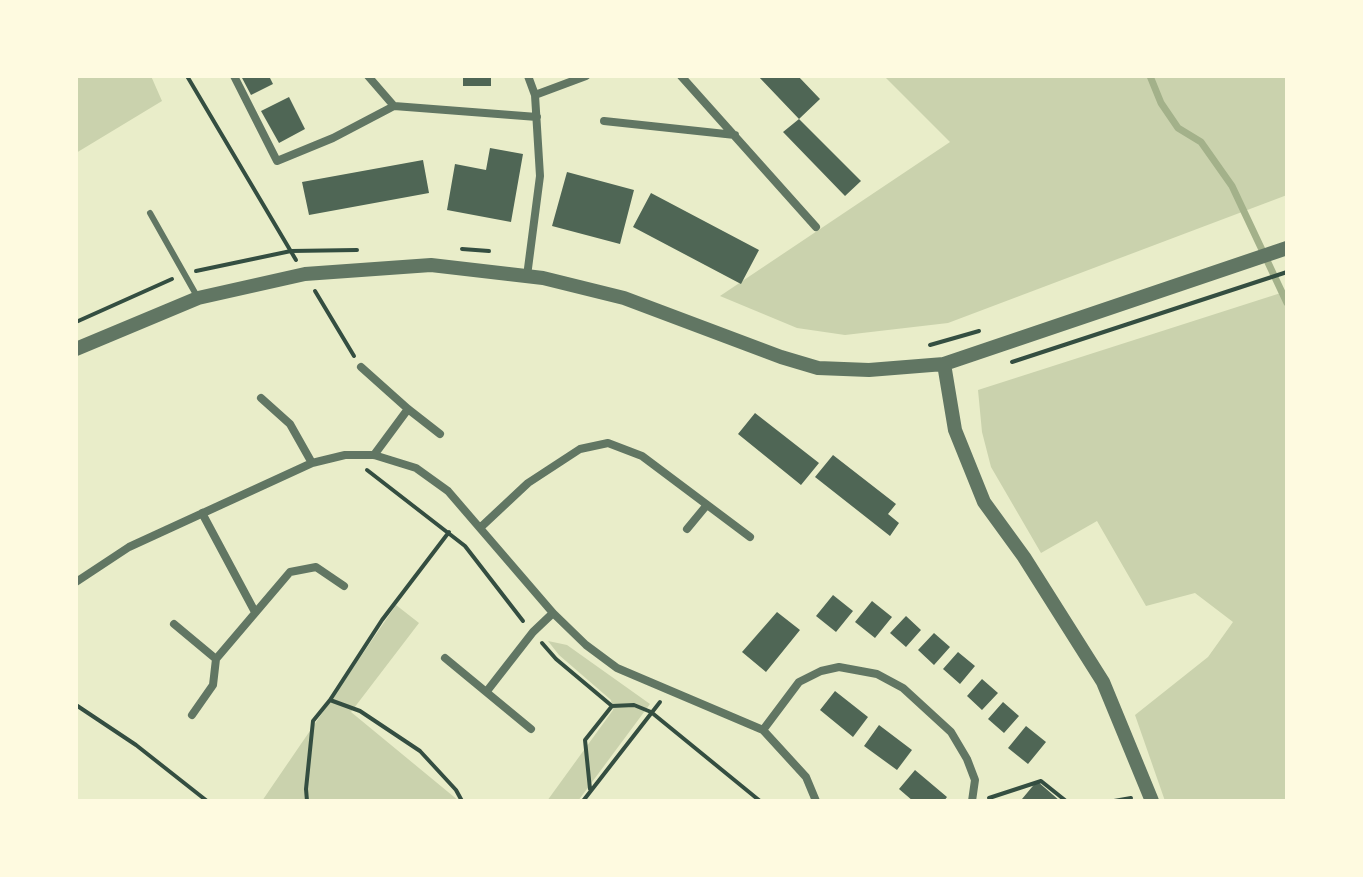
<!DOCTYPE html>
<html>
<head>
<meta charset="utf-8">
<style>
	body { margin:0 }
	#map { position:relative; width:1363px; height:877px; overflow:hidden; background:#e9edc9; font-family:"Archivo Narrow",sans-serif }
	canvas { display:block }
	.frame { position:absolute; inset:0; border:78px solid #fefae0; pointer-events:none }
</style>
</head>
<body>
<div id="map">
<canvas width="1363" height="877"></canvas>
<div class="frame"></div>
</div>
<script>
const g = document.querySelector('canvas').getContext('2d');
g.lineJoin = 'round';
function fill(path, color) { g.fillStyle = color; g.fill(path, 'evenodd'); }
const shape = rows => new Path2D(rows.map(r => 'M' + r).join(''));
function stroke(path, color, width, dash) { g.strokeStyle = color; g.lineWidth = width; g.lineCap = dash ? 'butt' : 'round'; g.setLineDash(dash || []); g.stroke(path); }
const green = shape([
	[76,76,151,76,162,101,76,153],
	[884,76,1287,76,1287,195,948,323,845,335,797,328,720,296,950,142],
	[1287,291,1287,801,1165,801,1135,715,1208,657,1233,622,1195,593,1146,606,1097,521,1041,553,991,467,982,432,978,390],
	[396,605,419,623,351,712,459,801,262,801],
	[548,641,567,645,650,704,578,801,547,801,613,710,611,700,559,655]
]);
const stream = shape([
	[1150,76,1161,103,1178,128,1201,142,1232,186,1287,303]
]);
const building = shape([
	[241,76,269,76,273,84,251,95],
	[463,76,491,76,491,86,463,86],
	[758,76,798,76,820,99,799,119,861,181,845,196,783,132,799,119],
	[289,97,305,129,279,143,261,111],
	[490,148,523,154,511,222,447,210,455,164,486,170],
	[423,160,429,193,309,215,302,182],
	[567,172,634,190,620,244,552,226],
	[651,193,759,250,741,284,633,227],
	[755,413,819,463,801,485,738,434],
	[833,455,896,504,888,514,899,523,890,536,815,477],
	[833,595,853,611,836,632,816,616],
	[872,601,892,617,875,638,855,622],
	[777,612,800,630,766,672,742,652],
	[906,616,921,630,906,647,890,633],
	[934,633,950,647,934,665,918,650],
	[958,652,975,666,960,684,943,669],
	[982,679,998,693,982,710,967,696],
	[835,691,868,717,853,737,820,710],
	[1003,702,1019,716,1004,733,988,719],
	[879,725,912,750,897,770,864,746],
	[1026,726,1046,742,1028,764,1008,748],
	[915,770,947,797,944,801,913,801,899,789],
	[1037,781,1060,801,1022,799]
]);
const path = shape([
	[187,76,296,260],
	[462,249,489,251],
	[196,271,291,251,357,250],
	[315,291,354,356],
	[76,322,172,279],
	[930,345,979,331],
	[1012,362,1287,272],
	[367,470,465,546,523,621],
	[542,643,556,659,612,706,634,705,651,712,760,801],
	[330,700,382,620,449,532],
	[76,705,136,745,207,801],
	[590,789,585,740,612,706],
	[989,798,1041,781,1066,801],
	[307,801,306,789,313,721,330,700,360,711,420,751,456,790,462,801],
	[583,801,660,702],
	[1114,801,1131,798]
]);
const service = shape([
	[150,213,198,298]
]);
const minor = shape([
	[234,76,277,161,333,138,394,106,537,117],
	[368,76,394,106],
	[681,76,816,227],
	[535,95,586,76],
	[604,121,735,135],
	[527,276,540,176,535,95,528,76],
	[361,367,408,409,440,434],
	[261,398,290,424,312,463],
	[374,455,408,409],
	[202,513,255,612],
	[481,527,528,483,580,449,608,443,642,456,750,537],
	[687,529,706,506],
	[76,582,129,547,312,463,345,455,374,455,416,468,448,491,553,613,586,645,617,668,763,730,806,777,816,801],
	[174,624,216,659],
	[445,658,531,729],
	[487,691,533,632,553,613],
	[192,715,213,685,216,659,290,572,316,567,344,586],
	[763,730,799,682,821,671,839,667,877,674,903,688,951,732,967,759,975,780,972,801]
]);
const tertiary = shape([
	[76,349,198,298,305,274,431,265,543,278,624,298,781,357,818,368,869,370,944,364,1287,248],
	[944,364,955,430,984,502,1024,557,1103,682,1152,801]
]);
fill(green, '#cad2ad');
stroke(stream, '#a3b18a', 7);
fill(building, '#4f6655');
stroke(path, '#344e41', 4);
stroke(service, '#617663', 6);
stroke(minor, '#617663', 8);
stroke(tertiary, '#617663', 14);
</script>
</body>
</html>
